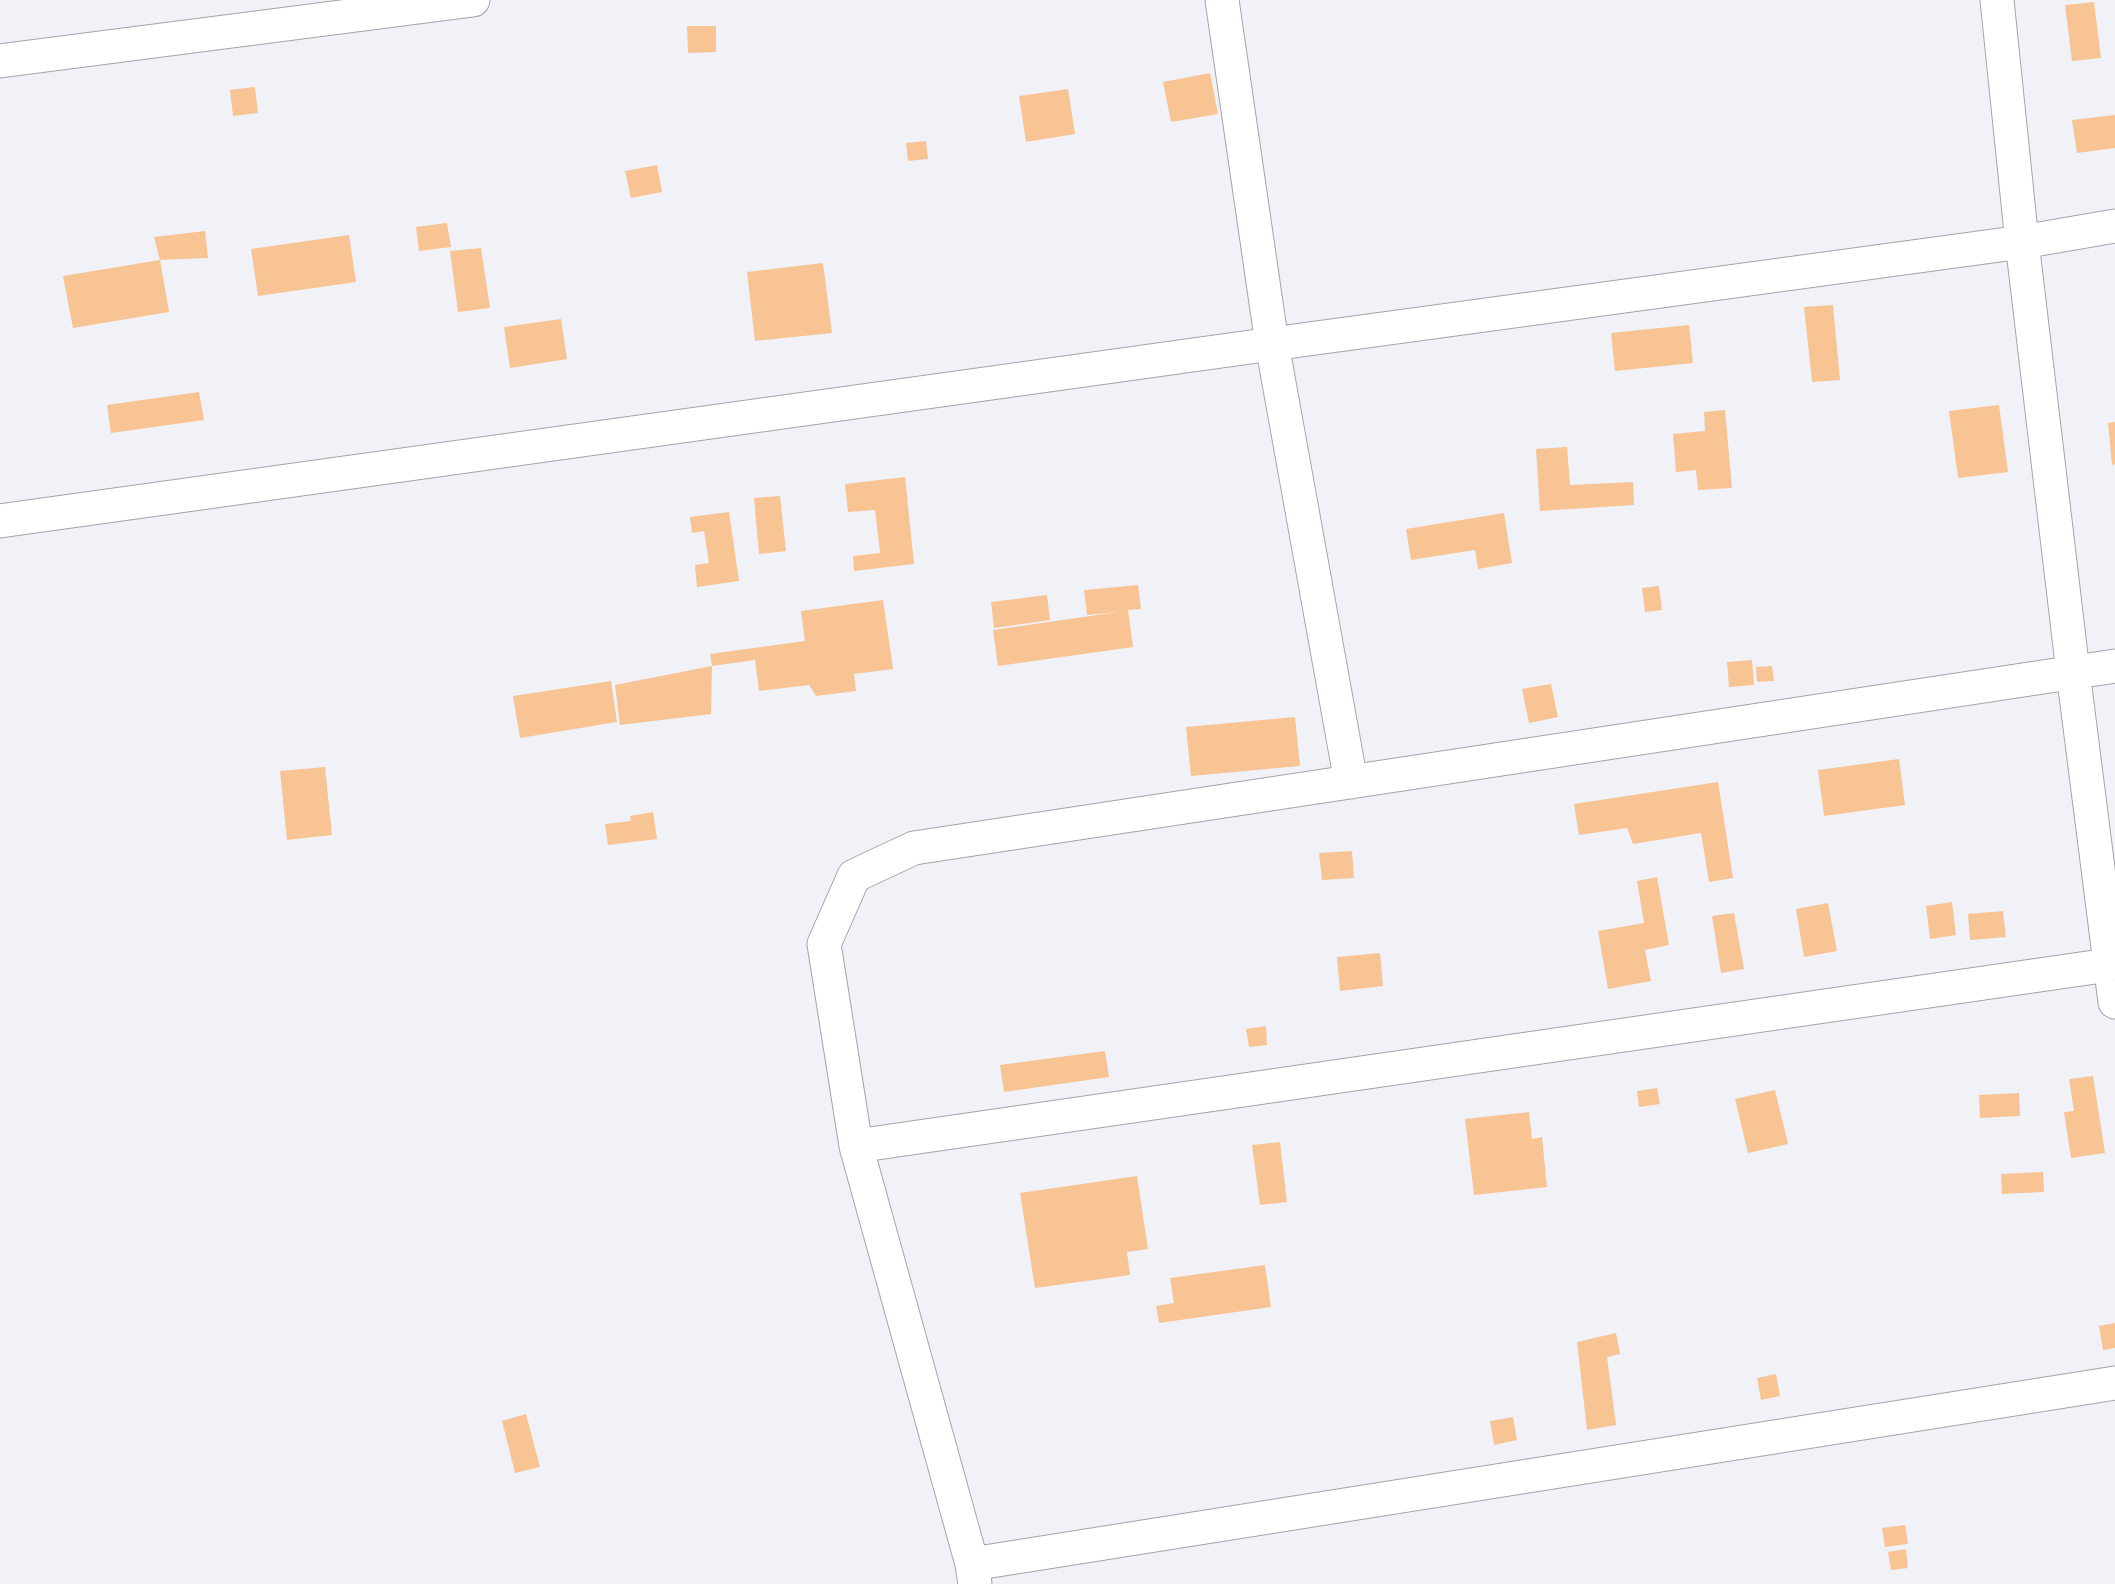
<!DOCTYPE html>
<html>
<head>
<meta charset="utf-8">
<style>
	body { margin:0 }
	canvas { display:block; background:#f1f1f8 }
</style>
</head>
<body>
<canvas width="2115" height="1584"></canvas>
<script>
const g = document.querySelector('canvas').getContext('2d');
g.lineJoin = 'round';
function fill(path, color) { g.fillStyle = color; g.fill(path, 'evenodd'); }
const shape = rows => new Path2D(rows.map(r => 'M' + r).join(''));
function stroke(path, color, width, dash) { g.strokeStyle = color; g.lineWidth = width; g.lineCap = dash ? 'butt' : 'round'; g.setLineDash(dash || []); g.stroke(path); }
const building = shape([
	[2094,2,2101,58,2072,61,2065,5],
	[687,26,716,26,716,52,688,53],
	[1210,73,1218,114,1171,122,1163,82],
	[255,87,258,113,233,116,230,90],
	[1068,89,1075,134,1026,142,1019,96],
	[2115,115,2115,148,2077,153,2072,120],
	[926,141,928,159,908,161,906,143],
	[657,165,662,192,631,198,625,171],
	[447,223,451,247,419,251,416,227],
	[205,231,208,258,160,260,154,237],
	[349,235,356,282,258,296,251,249],
	[481,248,490,308,458,312,450,251],
	[160,260,169,312,73,328,63,276],
	[823,263,832,333,755,341,747,272],
	[1833,305,1840,380,1812,382,1804,307],
	[561,319,567,359,510,368,504,327],
	[1689,325,1693,363,1615,371,1611,333],
	[199,392,204,420,111,433,107,405],
	[1999,405,2008,472,1958,478,1949,411],
	[1725,410,1732,488,1698,490,1696,470,1676,472,1673,434,1705,431,1704,412],
	[2115,422,2115,464,2112,465,2108,423],
	[1567,447,1570,485,1633,482,1634,505,1540,511,1536,449],
	[905,477,914,564,854,571,853,556,880,553,875,510,848,512,845,484],
	[780,496,786,551,759,554,754,498],
	[729,512,739,581,697,587,695,565,709,563,704,531,692,533,690,517],
	[1504,513,1512,563,1478,569,1475,550,1411,560,1406,529],
	[1138,585,1141,609,1128,610,1133,647,998,666,993,630,1118,612,1087,615,1084,590],
	[1659,586,1662,610,1645,612,1642,588],
	[1047,595,1050,620,994,628,991,602],
	[883,600,893,669,854,674,856,691,816,696,809,685,759,691,755,660,712,666,710,654,805,641,801,611],
	[1752,660,1754,685,1729,687,1727,662],
	[712,666,711,714,620,725,615,685],
	[1772,666,1774,681,1757,682,1756,667],
	[611,681,617,722,520,738,513,696],
	[1551,684,1558,717,1529,723,1522,689],
	[1295,717,1300,766,1191,776,1186,727],
	[1899,759,1905,805,1824,816,1818,770],
	[325,767,332,835,287,840,280,771],
	[1718,782,1733,878,1709,882,1701,833,1633,844,1627,828,1579,835,1574,804],
	[653,812,657,839,608,845,605,824,631,821,630,816],
	[1352,851,1354,878,1322,880,1319,853],
	[1657,877,1669,945,1645,950,1651,981,1608,989,1598,931,1644,923,1637,881],
	[1952,902,1956,935,1930,939,1926,906],
	[1828,903,1837,951,1804,957,1796,909],
	[2003,911,2006,937,1970,940,1968,914],
	[1734,913,1744,969,1721,973,1712,916],
	[1380,953,1383,986,1340,991,1337,957],
	[1266,1026,1267,1045,1249,1047,1246,1029],
	[1105,1051,1109,1077,1004,1092,1000,1065],
	[2093,1076,2105,1153,2071,1158,2064,1112,2074,1111,2069,1079],
	[1657,1088,1660,1104,1639,1107,1637,1091],
	[1775,1090,1788,1144,1748,1153,1735,1099],
	[2019,1093,2020,1116,1980,1118,1979,1095],
	[1529,1112,1532,1139,1542,1137,1547,1187,1474,1195,1465,1119],
	[1280,1142,1287,1202,1260,1205,1252,1145],
	[2043,1172,2044,1192,2002,1194,2001,1174],
	[1137,1176,1148,1249,1127,1252,1130,1275,1035,1288,1020,1193],
	[1265,1265,1271,1307,1159,1323,1156,1306,1174,1303,1170,1278],
	[2115,1323,2115,1348,2103,1350,2099,1326],
	[1616,1333,1620,1354,1607,1357,1616,1425,1587,1430,1577,1342],
	[1776,1374,1780,1396,1761,1400,1757,1378],
	[526,1414,540,1467,515,1473,502,1421],
	[1513,1417,1517,1440,1494,1445,1490,1421],
	[1905,1525,1908,1544,1885,1547,1882,1528],
	[1906,1549,1908,1568,1891,1570,1888,1552]
]);
const minor = shape([
	[1222,0,1272,344,1351,782],
	[1997,0,2022,242,2073,672,2115,1002],
	[0,61,473,0],
	[0,521,1272,344,2022,242,2115,226],
	[856,1146,2115,964],
	[972,1564,2115,1383],
	[975,1584,972,1564,856,1146,824,944,854,876,914,848,2115,666]
]);
fill(building, '#f8c494');
stroke(minor, '#a4a4aa', 35);
stroke(minor, '#fff', 33);
</script>
</body>
</html>
